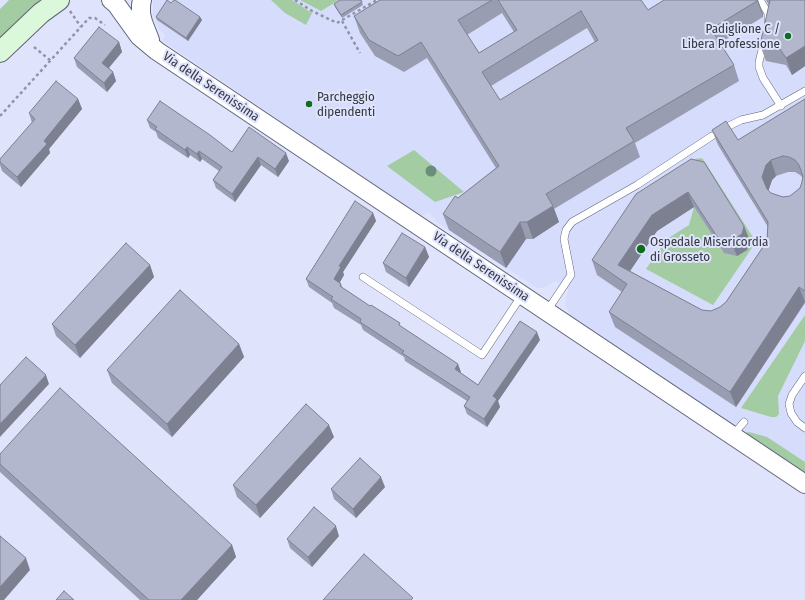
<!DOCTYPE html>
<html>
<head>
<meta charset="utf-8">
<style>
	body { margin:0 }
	canvas { display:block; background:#dfe4fc }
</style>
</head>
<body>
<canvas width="805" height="600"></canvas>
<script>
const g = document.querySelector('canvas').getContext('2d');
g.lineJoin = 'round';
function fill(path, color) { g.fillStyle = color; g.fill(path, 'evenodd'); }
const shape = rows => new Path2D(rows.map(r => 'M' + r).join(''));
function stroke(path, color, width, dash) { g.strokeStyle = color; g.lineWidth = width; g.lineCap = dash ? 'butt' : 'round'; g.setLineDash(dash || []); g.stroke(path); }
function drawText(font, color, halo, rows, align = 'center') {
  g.font = font + ' "Fira Sans Condensed",sans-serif'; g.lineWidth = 4; g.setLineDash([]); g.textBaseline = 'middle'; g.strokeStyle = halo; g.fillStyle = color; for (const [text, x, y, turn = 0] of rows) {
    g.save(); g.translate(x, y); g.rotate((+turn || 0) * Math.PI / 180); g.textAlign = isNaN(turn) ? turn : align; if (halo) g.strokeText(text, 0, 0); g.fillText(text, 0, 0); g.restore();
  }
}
const built = shape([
	[153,0,805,0,805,474,571,317,565,304,566,297,569,290,556,281,543,288,537,288,435,221,436,219,427,212,425,215,419,215,163,41,165,35,159,29,153,15]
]);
const green = shape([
	[9,0,46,0,0,44,0,9],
	[271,0,292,0,312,13,306,25,285,13],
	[300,0,339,0,321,11],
	[414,150,464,192,435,202,387,166],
	[701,158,703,159,756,242,713,305,646,269,667,239,689,225,694,207,724,253,703,170,695,159],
	[805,315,805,341,778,396,779,414,776,417,771,417,741,408],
	[749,432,767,437,805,462,805,474,745,433]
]);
const path = shape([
	[295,0,312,11,337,23,377,0],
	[70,11,81,27],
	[342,21,360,53],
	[34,47,51,61],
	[0,116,89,18,95,18,105,25]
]);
const service = shape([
	[760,0,768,13,768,20],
	[764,42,759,62,759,67,763,78,781,106],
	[721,130,741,120,763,115,805,91],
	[363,277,482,355,522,295],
	[547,311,571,275,564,239,566,230,572,222,637,185,712,136],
	[805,376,792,395,789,404,791,413,797,422,805,428],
	[733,435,744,422]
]);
const tertiary = shape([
	[111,0,116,4,139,36,157,51,805,484],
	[142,0,141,5,141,14,143,22,150,40]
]);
const secondary = shape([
	[0,52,41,13,59,0]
]);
const trees = [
	[431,171]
];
const wall = shape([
	[380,0,641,0,648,10,664,0,758,0,763,14,763,17,720,43,734,65,739,81,635,143,640,157,554,209,559,222,533,239,526,239,506,268,449,230,443,214,458,198,496,168,427,58,404,72,375,56,360,33,354,16],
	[502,13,514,32,479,53,467,35],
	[587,28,595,42,500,100,491,86],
	[766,0,805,0,805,66,792,75,786,65,766,61,760,45,769,5],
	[362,2,363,5,342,18,335,7,334,4],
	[171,3,200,17,202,20,188,41,157,20,156,17],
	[119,42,122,52,109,68,113,72,116,81,107,92,77,67,74,58],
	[78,99,82,109,49,149,50,153,21,187,2,171,0,165,0,159,32,123,29,113],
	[805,99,805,303,736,407,615,327,609,312,622,292,597,275,592,260,691,159,750,241,747,250,737,256,724,253,694,207,657,231,630,271,702,310,711,311,720,307,726,302,767,241,768,227,718,145,712,130,738,140],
	[788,172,795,172,800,175,803,178,802,182,800,188,790,196,783,197,771,193,768,191,772,180,776,176],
	[147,120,232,152,289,161,278,177,261,165,235,202,216,188,213,180,219,171,202,159,200,162,190,155,188,158,158,138,156,132,150,128],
	[373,213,376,221,343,272,344,275,340,282,341,284,343,289,401,327,461,372,461,373,478,385,540,340,498,401,500,407,487,427,467,414,464,406,467,401,405,361,404,357,363,330,361,325,334,308,332,303,309,287,306,279],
	[425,247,429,257,409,287,386,272,383,263],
	[150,265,154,277,80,358,56,336,52,324],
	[239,344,244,357,172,437,112,383,107,370],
	[334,437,260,518,237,497,233,485],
	[0,454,232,545,236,557,197,600,140,600,0,472],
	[385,487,356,518,334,499,331,489],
	[339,536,312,567,290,548,287,539]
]);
const shadedWall = shape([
	[757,0,758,0,763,14,763,17],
	[200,17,202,20,188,41,186,38],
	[119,42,122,52,105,72,102,63],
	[805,46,805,66,792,75,786,58],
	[113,72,116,81,107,92,104,83],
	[78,99,82,109,49,149,50,153,21,187,17,177,44,141],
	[187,147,190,155,188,158,185,150],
	[199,151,202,159,200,162,197,154],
	[286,153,289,161,278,177,275,169],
	[258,157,261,165,235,202,232,194],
	[771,160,776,176,772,180,768,192,762,177,766,165],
	[688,192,694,207,657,231,624,280,618,265,652,215],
	[553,206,559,222,533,239,527,222],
	[373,213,376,221,343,272,344,275,337,287,334,279,339,266],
	[520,222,526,239,506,268,500,252],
	[744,226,750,241,747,250,737,256,731,241],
	[425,247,429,257,409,287,406,278],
	[150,265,154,277,80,358,75,345],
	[799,287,805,302,736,407,730,392],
	[537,332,540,340,498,401,500,407,487,427,484,419,493,396],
	[239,344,244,357,172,437,167,424],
	[458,364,461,372,458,378,455,369],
	[46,375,49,384,0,437,0,424],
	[329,425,334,437,260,518,256,505],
	[381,477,385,487,356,518,353,509],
	[336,526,339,536,312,567,308,557],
	[232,545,236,557,197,600,181,600],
	[26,558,30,570,4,600,0,600,0,587]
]);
const building = shape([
	[167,0,171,3,174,0,175,0,200,17,186,38,156,17,167,0],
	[340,0,361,0,362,2,341,15,334,4,340,0],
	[380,0,492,0,458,20,479,53,517,30,498,0,641,0,648,10,664,0,757,0,757,1,711,29,734,65,626,128,634,141,546,194,553,206,527,222,520,222,500,252,443,214,455,196,458,198,499,166,421,42,398,56,369,40,354,16,380,0],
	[581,11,598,40,500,100,482,72,581,11],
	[770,0,805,0,805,46,786,58,780,49,760,45,770,0],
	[99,27,119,42,102,63,113,72,104,83,74,58,99,27],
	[56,81,78,99,44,141,47,144,17,177,0,162,0,159,35,119,29,113,56,81],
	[805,99,805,291,799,287,730,392,609,312,627,284,592,260,636,194,691,159,704,162,744,226,742,234,731,241,718,238,688,192,652,215,618,265,702,310,711,311,720,307,726,302,767,241,768,222,712,130,726,121,738,140,805,99],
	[783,156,789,157,795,160,799,165,803,176,802,182,800,188,790,196,783,197,771,193,767,189,762,177,766,165,771,160,783,156],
	[160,101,210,135,232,152,249,127,286,153,275,169,258,157,232,194,213,180,222,167,199,151,197,154,187,147,185,150,155,129,157,127,147,120,160,101],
	[355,201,373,213,339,266,341,267,334,279,341,284,340,286,370,306,371,305,400,323,399,325,458,364,455,369,478,385,520,321,537,332,493,396,497,399,484,419,464,406,470,397,402,353,404,351,360,322,361,319,331,299,333,297,306,279,355,201],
	[402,233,425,247,406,278,383,263,402,233],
	[126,243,150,265,75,345,52,324,126,243],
	[180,290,239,344,167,424,107,370,180,290],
	[26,357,46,375,0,424,0,385,26,357],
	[60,388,232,545,181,600,149,600,0,464,0,454,60,388],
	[306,404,329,425,256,505,233,485,306,404],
	[360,458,381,477,353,509,331,489,360,458],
	[314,507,336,526,308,557,287,539,314,507],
	[0,536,26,558,0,587,0,536],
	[364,554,413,598,411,600,323,600,364,554],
	[64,591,74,600,56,600,64,591]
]);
const markers = [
	[788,36,4,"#0f6e1b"],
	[309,104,4,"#0f6e1b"],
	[641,249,5,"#0f6e1b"]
];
const poiNames = [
	["Padiglione C /",780,29,"right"],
	["Libera Professione",780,44,"right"],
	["Parcheggio",317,97],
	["dipendenti",317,112],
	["Ospedale Misericordia",650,242],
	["di Grosseto",650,257]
];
const streetNames = [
	["Via della Serenissima",211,87,34],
	["Via della Serenissima",481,267,34]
];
fill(built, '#d6dcfc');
fill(green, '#a3cca2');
stroke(service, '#61657a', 8);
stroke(tertiary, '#61657a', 20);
stroke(secondary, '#61657a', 22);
stroke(path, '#9194a6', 2.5, [3, 3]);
stroke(service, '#fff', 7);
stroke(tertiary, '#fff', 18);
stroke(secondary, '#dbf8db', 20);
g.fillStyle = '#6a8e7b';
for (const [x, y] of trees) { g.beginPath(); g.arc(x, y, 5.5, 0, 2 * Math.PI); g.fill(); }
fill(wall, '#999db1');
fill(shadedWall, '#7d8090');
fill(building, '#b2b7ce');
stroke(building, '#7d8090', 1);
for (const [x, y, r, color] of markers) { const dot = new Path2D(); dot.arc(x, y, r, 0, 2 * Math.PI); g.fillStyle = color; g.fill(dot); stroke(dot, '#dfe4fc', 1.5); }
drawText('13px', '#353741', '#dfe4fc', poiNames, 'left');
drawText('13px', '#353741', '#dfe4fc', streetNames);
</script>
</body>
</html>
